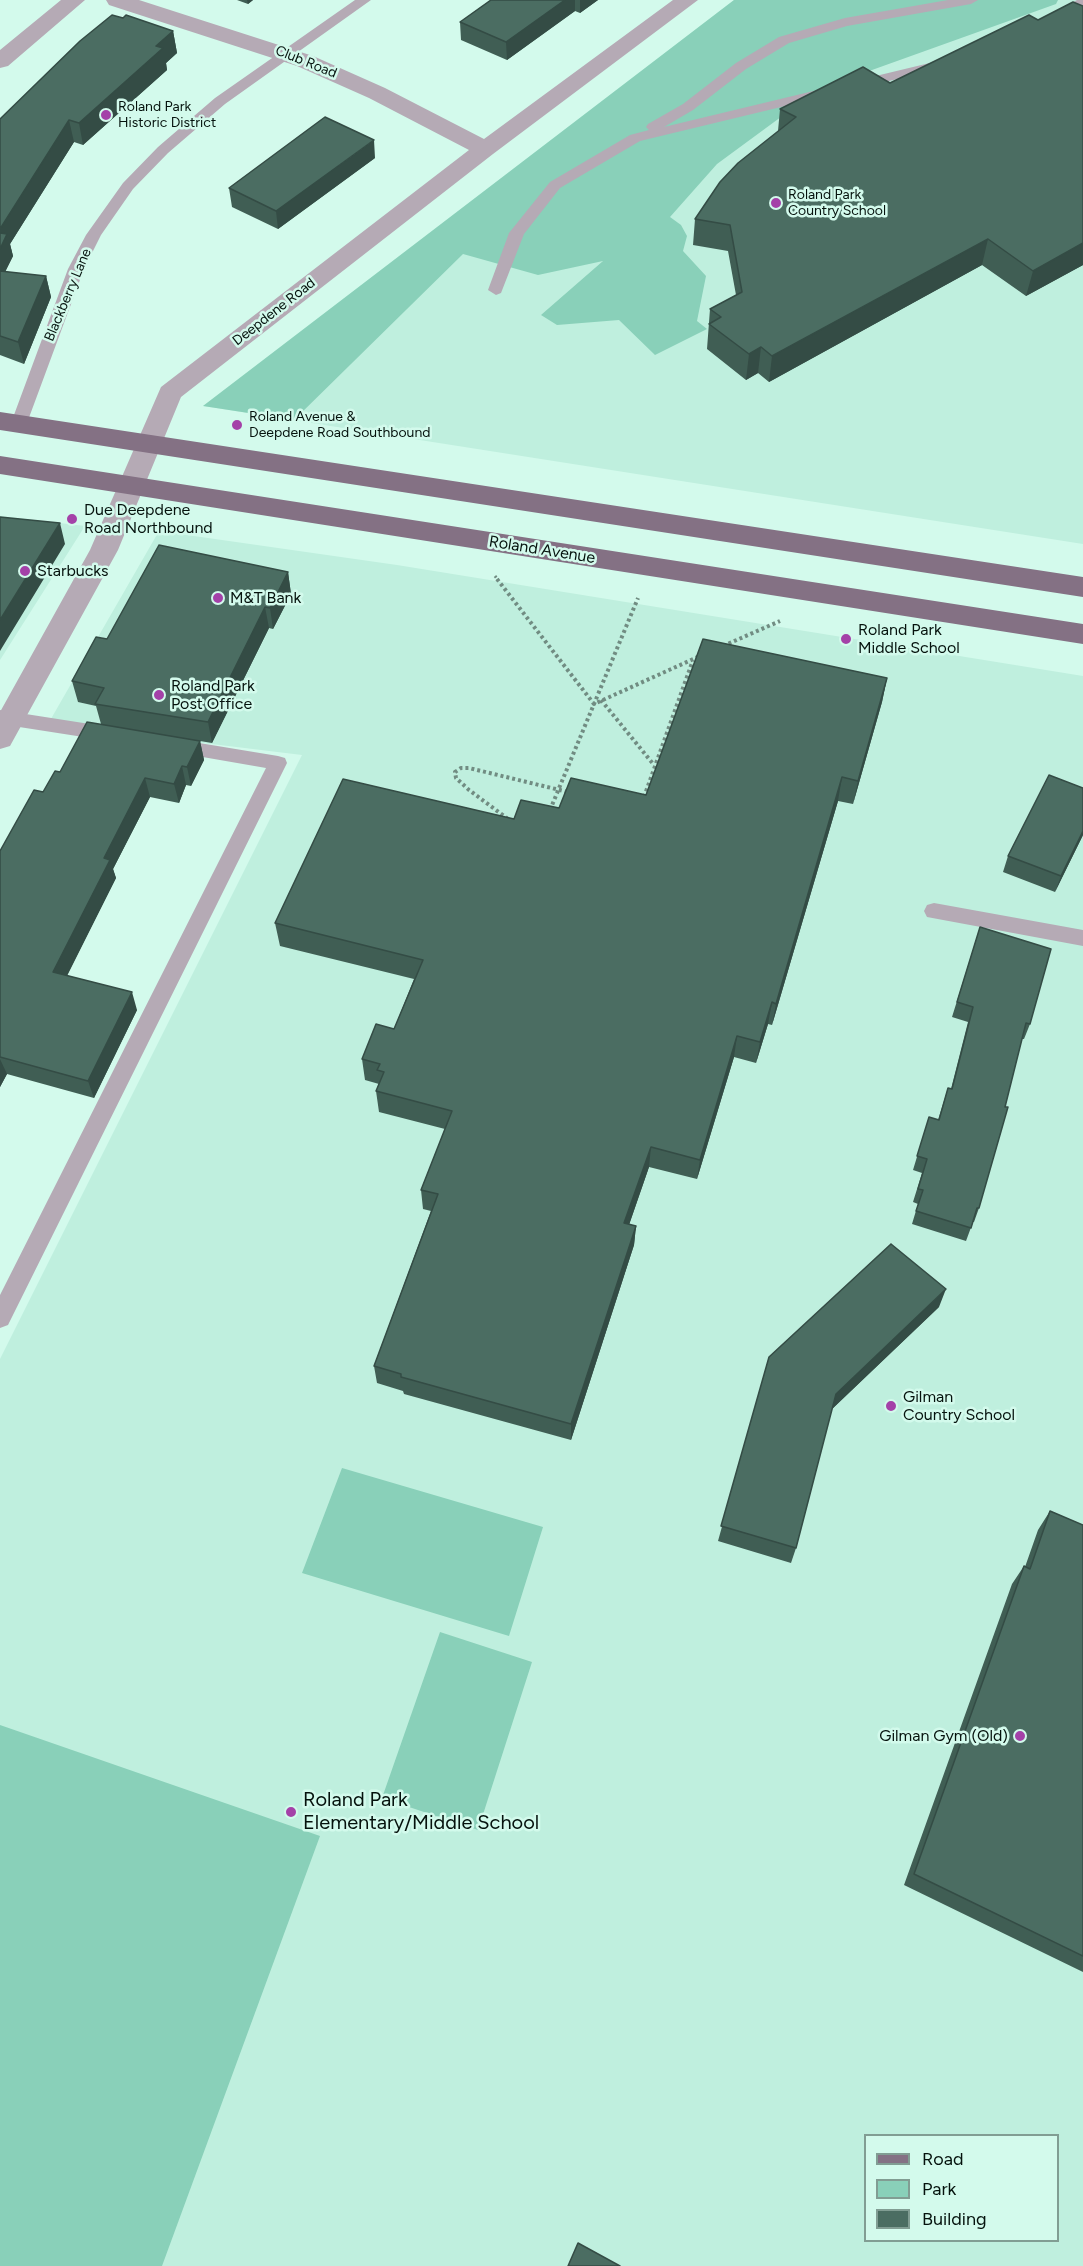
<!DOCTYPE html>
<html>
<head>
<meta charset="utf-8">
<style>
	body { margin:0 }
	#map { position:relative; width:1083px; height:2266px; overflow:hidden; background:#d3faec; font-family:Figtree,sans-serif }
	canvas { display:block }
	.legend { position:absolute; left:864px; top:2134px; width:195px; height:108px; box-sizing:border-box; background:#d3faec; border:2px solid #819d93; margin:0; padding:8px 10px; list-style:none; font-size:18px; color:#05120d }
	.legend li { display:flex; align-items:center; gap:12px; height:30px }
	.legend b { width:30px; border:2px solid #819d93 }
</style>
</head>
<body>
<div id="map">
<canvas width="1083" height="2266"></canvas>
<ul class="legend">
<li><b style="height:8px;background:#847184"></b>Road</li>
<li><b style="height:16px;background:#89d0b9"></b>Park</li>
<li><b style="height:16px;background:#4b6d62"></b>Building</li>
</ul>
</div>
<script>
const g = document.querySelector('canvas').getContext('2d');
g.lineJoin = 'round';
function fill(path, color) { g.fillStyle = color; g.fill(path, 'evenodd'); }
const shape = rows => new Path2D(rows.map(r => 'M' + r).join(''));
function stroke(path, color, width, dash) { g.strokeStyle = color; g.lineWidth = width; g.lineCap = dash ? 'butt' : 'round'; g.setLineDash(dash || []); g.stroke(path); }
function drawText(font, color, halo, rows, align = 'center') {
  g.font = font + ' Figtree,sans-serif'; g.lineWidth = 5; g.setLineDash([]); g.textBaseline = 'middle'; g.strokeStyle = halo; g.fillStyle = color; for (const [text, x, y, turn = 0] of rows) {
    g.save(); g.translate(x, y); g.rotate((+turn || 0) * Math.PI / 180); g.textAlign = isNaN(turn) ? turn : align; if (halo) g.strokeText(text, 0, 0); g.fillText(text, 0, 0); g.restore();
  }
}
const built = shape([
	[734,0,1083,0,1083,544,203,406],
	[0,516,85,526,0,660],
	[159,531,397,565,1083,676,1083,2266,0,2266,0,1359,302,755,48,724],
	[866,2136,1058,2136,1058,2240,866,2240]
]);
const green = shape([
	[734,0,1058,0,1056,4,819,89,717,164,670,217,681,225,687,236,683,251,706,276,697,321,707,329,655,355,619,320,557,325,541,315,603,261,538,275,463,254,294,420,203,406],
	[342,1468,543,1527,509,1636,302,1573],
	[440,1632,532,1662,478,1830,382,1798],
	[0,1725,320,1836,162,2266,0,2266]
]);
const pathFar1 = shape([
	[495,576,498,580]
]);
const path = shape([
	[497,579,594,704,700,656],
	[723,646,780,621],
	[601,700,654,765],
	[644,797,693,660],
	[550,810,638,598],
	[508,819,469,790,456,778,455,772,461,768,469,768,568,792]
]);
const service = shape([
	[355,0,371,0,225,104,168,153,133,189,101,235,84,269,27,423,19,428,13,427,11,423,68,269,86,235,123,183,158,147,215,98,355,0],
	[948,0,978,0,971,4,847,26,789,43,746,69,693,110,664,127,938,61,943,62,943,68,640,141,560,188,524,234,501,293,496,295,488,290,509,233,550,182,630,135,649,130,646,127,648,124,683,104,736,63,779,37,845,18,948,0],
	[1077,0,1083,0,1083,7,1058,21,1048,21,1046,18,1077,0],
	[0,710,109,727,116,729,118,734,116,739,109,741,0,724,0,710],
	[175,739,278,756,285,758,287,763,8,1325,0,1328,0,1295,266,768,168,751,166,746,168,741,175,739],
	[934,903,1083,930,1083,946,927,917,924,911,927,905,934,903]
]);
const minor = shape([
	[61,0,85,0,8,66,0,68,0,50,61,0],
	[106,0,139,0,313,56,385,88,484,139,673,0,698,0,493,154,181,397,118,550,10,746,0,749,0,712,90,550,161,387,469,150,369,98,297,66,109,5,106,0]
]);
const primary = shape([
	[0,412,1083,577,1083,597,0,430,0,412],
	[0,456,1083,624,1083,644,0,474,0,456]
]);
const wall = shape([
	[237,0,253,0,248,4],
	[491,0,598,0,580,13,575,11,507,60,461,40,460,22],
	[1083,6,1083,265,1026,296,982,265,769,382,758,373,746,380,707,349,710,309,736,295,728,251,693,245,695,219,778,131,780,109,890,83,1038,20],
	[123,18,173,31,177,53,166,63,167,70,83,145,74,142,10,244,13,256,5,272,46,276,51,297,24,364,0,355,0,119],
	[375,158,278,229,232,207,229,188],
	[288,572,291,594,273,629,269,628,212,743,200,741,204,760,191,786,186,785,179,803,150,797,113,869,116,878,67,975,137,1010,94,1098,7,1074,0,1087,0,851,43,792,101,724,96,706,78,702,72,681,107,639],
	[887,678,882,702,853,804,838,801,772,1025,768,1024,756,1063,734,1057,697,1179,649,1167,629,1225,636,1226,634,1245,571,1440,404,1394,403,1391,377,1383,374,1366,431,1211,423,1209,421,1190,445,1129,379,1112,376,1091,379,1084,365,1080,362,1059,394,1029,414,979,280,946,275,923,514,819,559,808,646,795],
	[1083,835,1055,892,1003,872,1008,856],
	[980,927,1030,1024,1024,1039,1022,1039,979,1208,974,1222,973,1222,966,1241,912,1224,918,1204,913,1202,922,1173,913,1170,929,1117,938,1120,948,1088,951,1089,968,1022,952,1017],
	[939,1307,832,1409,796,1548,791,1563,718,1541,769,1357],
	[1050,1511,1083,1525,1083,1972,904,1885,1012,1584,1024,1566,1025,1567,1038,1530]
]);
const shadedWall = shape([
	[247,0,253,0,248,4],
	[565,0,575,0,575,11,507,60,506,42],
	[580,0,598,0,580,13],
	[173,31,177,53,166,63,167,70,83,145,79,123,156,46],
	[69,120,74,142,10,244,13,256,0,282,0,229],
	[374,140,375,158,278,229,276,211],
	[988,239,982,265,769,382,772,356],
	[1083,243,1083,265,1026,296,1033,271],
	[46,276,51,297,24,364,18,342],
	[761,347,758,373,746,380,749,354],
	[60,523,65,544,0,651,0,620],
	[288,572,291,594,273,629,270,608],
	[265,607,269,628,212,743,208,722],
	[887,678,882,702,853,804,858,781],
	[200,741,204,760,191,786,187,767],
	[182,766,186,785,179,803,174,784],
	[842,777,838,801,772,1025,776,1004],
	[145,778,150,797,113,869,116,878,60,990,53,972,104,858],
	[1083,831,1083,835,1055,892,1061,876],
	[132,992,137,1010,94,1098,88,1081],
	[772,1002,768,1024,756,1063,760,1042],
	[737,1036,734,1057,697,1179,700,1160],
	[0,1059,7,1074,0,1087],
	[651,1147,649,1167,623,1242,624,1223],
	[636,1226,634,1245,571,1440,571,1424],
	[946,1289,939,1307,830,1411,836,1394]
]);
const building = shape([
	[491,0,565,0,506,42,460,22,491,0],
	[1073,2,1083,6,1083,243,1033,271,988,239,772,356,761,347,749,354,709,324,721,317,710,309,742,292,730,225,695,219,720,182,738,163,796,117,780,109,863,67,890,83,1029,15,1038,20,1073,2],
	[112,15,123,18,126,15,173,31,156,46,163,48,79,123,69,120,0,229,0,119,80,41,112,15],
	[325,117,374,140,276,211,229,188,325,117],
	[0,233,7,234,0,249,0,233],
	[0,271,46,276,18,342,0,336,0,271],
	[0,517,60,523,0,620,0,517],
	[159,545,288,572,270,608,265,607,208,722,95,704,104,688,72,681,96,637,107,639,159,545],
	[703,639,887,678,858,781,842,777,776,1004,772,1002,760,1042,737,1036,700,1160,651,1147,624,1223,636,1226,571,1424,401,1377,401,1374,374,1366,438,1194,421,1190,452,1111,376,1091,384,1072,377,1070,380,1064,362,1059,376,1024,394,1029,423,960,275,923,343,779,514,819,521,800,559,808,571,778,646,795,703,639],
	[87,722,200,741,187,767,182,766,174,784,145,778,104,858,110,860,53,972,132,992,88,1081,0,1057,0,851,34,790,43,792,55,771,60,772,87,722],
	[1049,775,1083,788,1083,831,1061,876,1008,856,1049,775],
	[980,927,1051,949,1030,1024,1026,1023,1005,1107,1008,1107,979,1208,977,1208,971,1228,916,1211,923,1190,918,1189,927,1159,917,1156,929,1117,939,1120,948,1088,952,1089,973,1007,957,1002,980,927],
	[891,1244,946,1289,836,1394,796,1548,721,1526,769,1357,891,1244],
	[1050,1511,1083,1525,1083,1956,914,1874,1024,1566,1030,1569,1050,1511],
	[578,2243,620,2266,568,2266,578,2243]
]);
const markers = [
	[106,115,6,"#a441a8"],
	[776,203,6,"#a441a8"],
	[237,425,6,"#a441a8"],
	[72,519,6,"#a441a8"],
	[25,571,6,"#a441a8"],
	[218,598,6,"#a441a8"],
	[846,639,6,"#a441a8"],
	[159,695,6,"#a441a8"],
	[891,1406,6,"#a441a8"],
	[1020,1736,6,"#a441a8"],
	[291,1812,6,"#a441a8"]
];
const farStreetnames = [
	["Club Road",306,62,22],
	["Blackberry Lane",68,295,-67],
	["Deepdene Road",274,312,-38]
];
const farPoinames = [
	["Roland Park",118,107],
	["Historic District",118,123],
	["Roland Park",788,195],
	["Country School",788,211],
	["Roland Avenue &",249,417],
	["Deepdene Road Southbound",249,433]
];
const poiNames = [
	["Due Deepdene",84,510],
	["Road Northbound",84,528],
	["Starbucks",37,571],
	["M&T Bank",230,598],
	["Roland Park",858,630],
	["Middle School",858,648],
	["Roland Park",171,686],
	["Post Office",171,704],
	["Gilman",903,1397],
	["Country School",903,1415],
	["Gilman Gym (Old)",1008,1736,"right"]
];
const streetNames = [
	["Roland Avenue",542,550,9]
];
const nearPoinames = [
	["Roland Park",303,1800],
	["Elementary/Middle School",303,1823]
];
fill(built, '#bfefde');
fill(green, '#89d0b9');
stroke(pathFar1, '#718c82', 3, [2, 2]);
stroke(path, '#718c82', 4, [3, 3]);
fill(service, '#b5aab5');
fill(minor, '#b5aab5');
fill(primary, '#847184');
fill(wall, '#405e54');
fill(shadedWall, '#344c45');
fill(building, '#4b6d62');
stroke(building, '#344c45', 1.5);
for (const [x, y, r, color] of markers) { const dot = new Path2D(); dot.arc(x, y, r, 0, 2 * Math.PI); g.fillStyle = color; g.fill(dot); stroke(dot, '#d3faec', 2); }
drawText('14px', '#05120d', '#d3faec', farStreetnames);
drawText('14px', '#05120d', '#d3faec', farPoinames, 'left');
drawText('16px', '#05120d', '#d3faec', poiNames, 'left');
drawText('16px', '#05120d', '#d3faec', streetNames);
drawText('20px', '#05120d', '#d3faec', nearPoinames, 'left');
</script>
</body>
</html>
